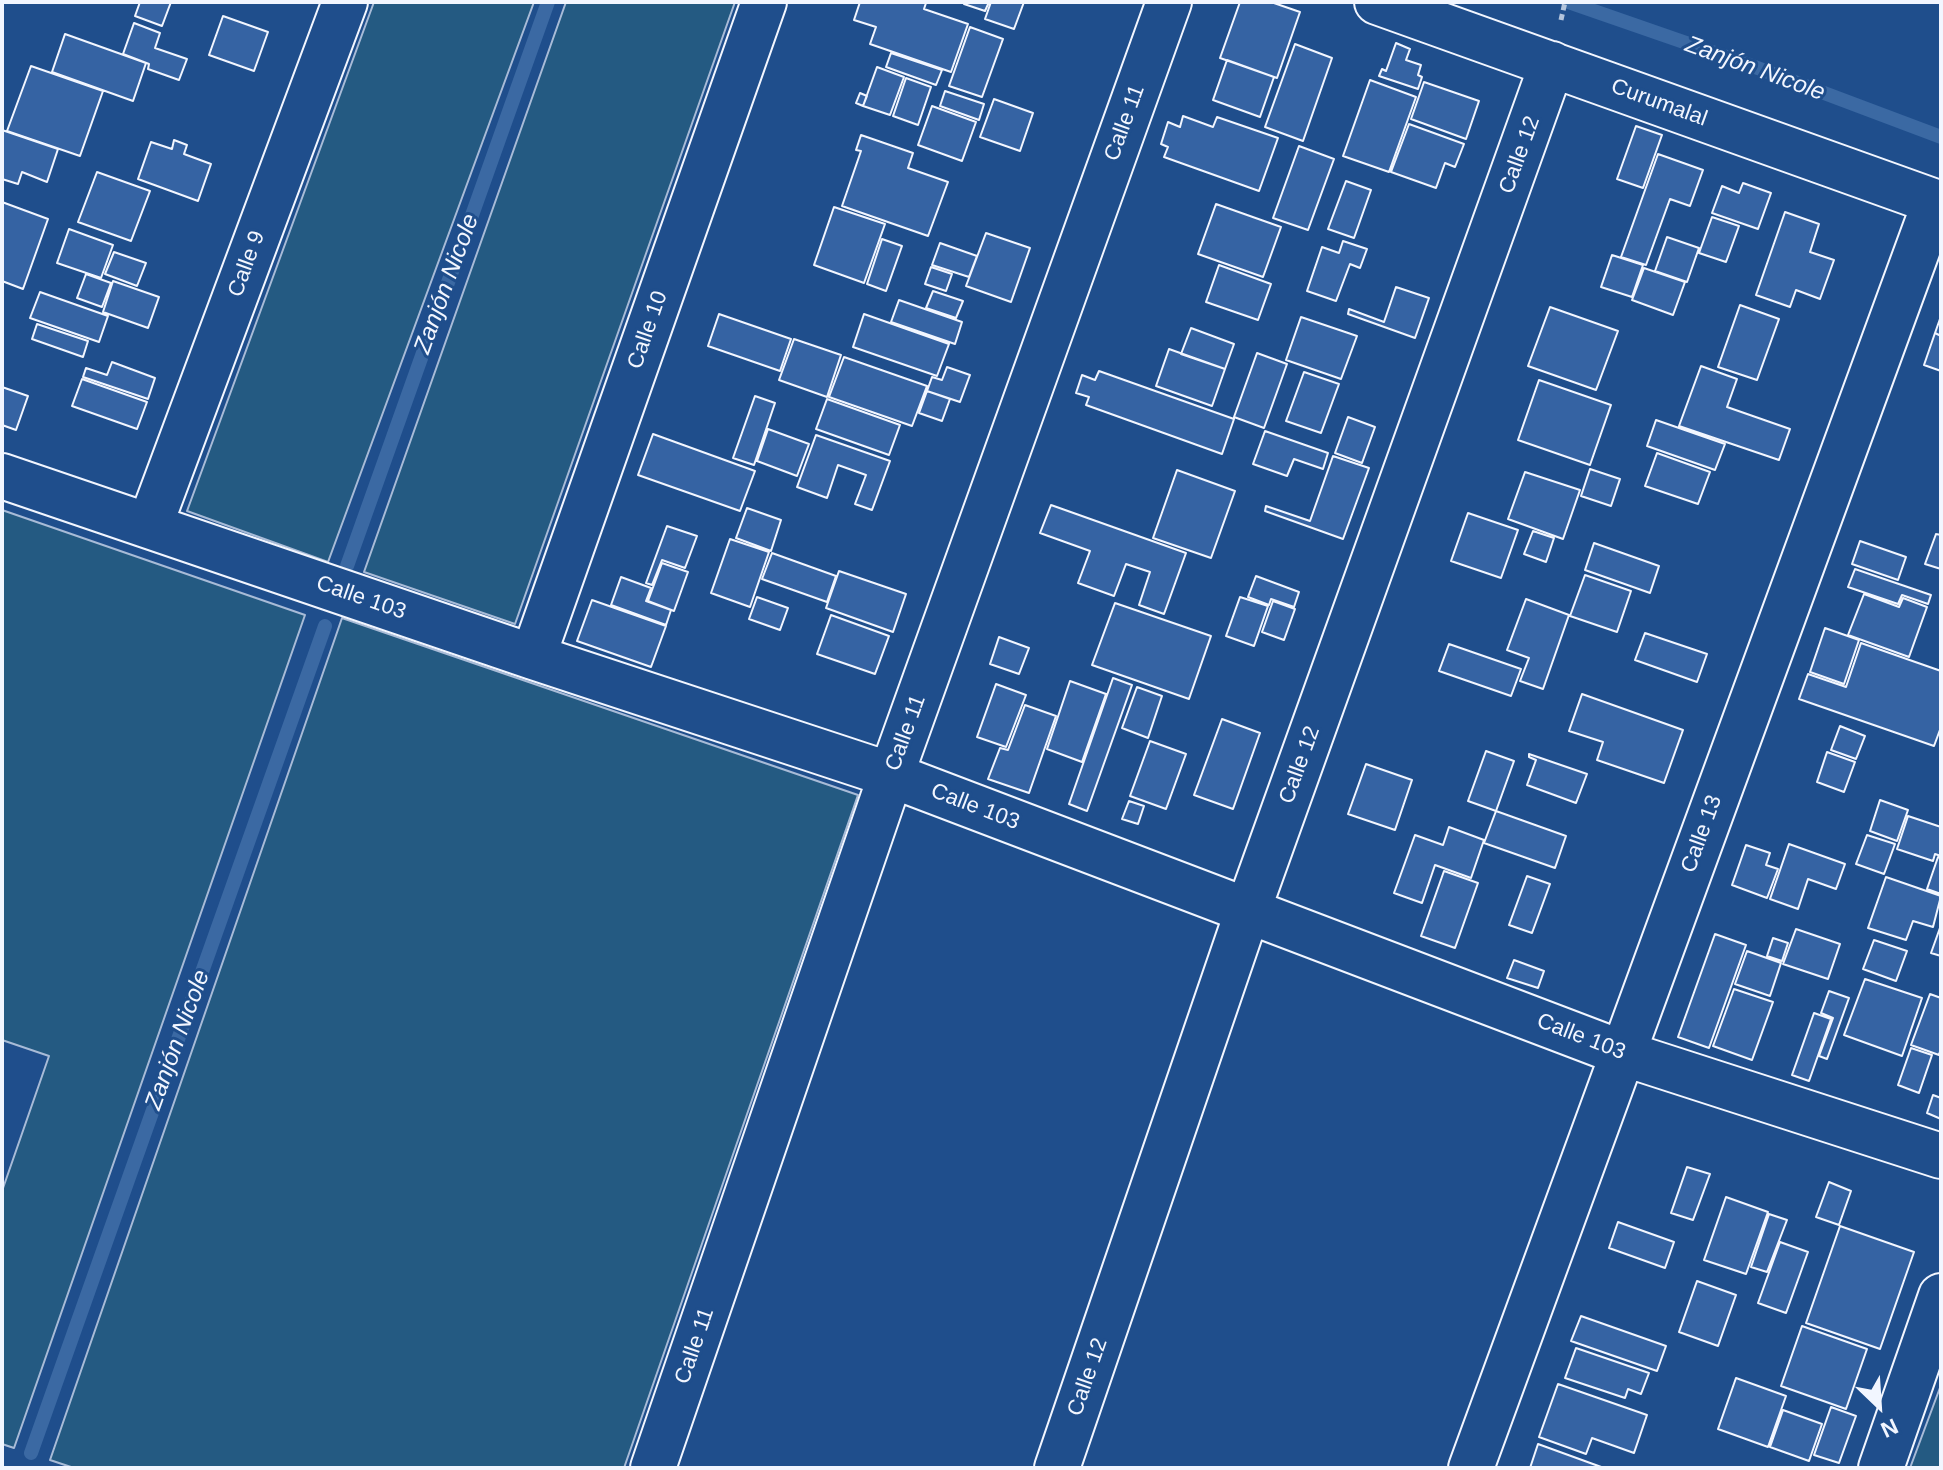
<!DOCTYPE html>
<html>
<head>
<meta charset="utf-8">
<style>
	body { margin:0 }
	#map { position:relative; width:1943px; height:1470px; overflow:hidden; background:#1f4e8c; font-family:Helvetica,sans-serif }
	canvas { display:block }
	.frame { position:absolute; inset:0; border:4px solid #f2f6ff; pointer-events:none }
	.north { position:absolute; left:1839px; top:1366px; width:80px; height:80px; -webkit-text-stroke:6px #1f4e8c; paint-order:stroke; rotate:155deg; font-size:22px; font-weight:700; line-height:32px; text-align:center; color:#f2f6ff }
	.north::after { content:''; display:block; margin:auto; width:28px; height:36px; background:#f2f6ff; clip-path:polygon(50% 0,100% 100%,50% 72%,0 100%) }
</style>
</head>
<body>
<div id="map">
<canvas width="1943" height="1470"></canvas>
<div class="frame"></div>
<div class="north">N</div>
</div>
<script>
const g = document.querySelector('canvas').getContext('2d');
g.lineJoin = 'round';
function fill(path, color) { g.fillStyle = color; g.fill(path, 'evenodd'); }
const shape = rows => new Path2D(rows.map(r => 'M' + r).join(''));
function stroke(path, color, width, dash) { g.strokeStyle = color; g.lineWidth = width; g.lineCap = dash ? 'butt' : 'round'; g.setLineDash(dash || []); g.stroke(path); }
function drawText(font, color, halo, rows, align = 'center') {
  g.font = font + ' Helvetica,sans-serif'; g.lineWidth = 6; g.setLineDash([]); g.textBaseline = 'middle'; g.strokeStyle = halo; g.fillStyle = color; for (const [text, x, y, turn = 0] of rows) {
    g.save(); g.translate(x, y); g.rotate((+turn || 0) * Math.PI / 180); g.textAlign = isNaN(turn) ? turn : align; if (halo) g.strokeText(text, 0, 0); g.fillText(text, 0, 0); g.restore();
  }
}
const green = shape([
	[374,2,534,2,328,562,187,511,374,2],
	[566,2,735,2,515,624,364,572,566,2],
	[2,510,305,615,14,1448,2,1444,2,1191,49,1056,2,1040,2,510],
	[342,618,858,795,624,1468,74,1468,50,1460,342,618],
	[1941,1385,1941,1468,1910,1468,1941,1385]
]);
const stream = shape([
	[1568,2,1747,64,1941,137],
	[347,566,548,2],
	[31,1453,325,626]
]);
const building = shape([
	[140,2,171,2,162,26,135,16,140,2],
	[860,2,922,2,926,3,924,9,968,24,951,72,870,44,876,27,854,20,860,2],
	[965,2,989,2,985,11,964,4,965,2],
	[991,2,1024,2,1014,29,985,19,991,2],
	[1240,2,1271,2,1300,12,1277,78,1220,58,1240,2],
	[223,16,268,32,254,71,209,55,223,16],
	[134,23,160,33,155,48,187,59,179,80,148,69,149,64,123,54,134,23],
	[970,27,1003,39,982,97,949,86,970,27],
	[65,34,146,63,133,101,52,72,65,34],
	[1396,43,1410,49,1406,60,1421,65,1418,75,1422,77,1418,89,1379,76,1382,69,1386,71,1396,43],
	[1295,44,1332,58,1303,141,1265,127,1295,44],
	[891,53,942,70,936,85,886,67,891,53],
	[1227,60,1274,77,1260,117,1213,100,1227,60],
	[31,66,103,91,80,156,7,131,31,66],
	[877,67,904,77,890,115,863,106,877,67],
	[906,78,931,87,918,125,893,116,906,78],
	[1370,80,1416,97,1389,172,1343,156,1370,80],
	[1424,82,1479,101,1466,139,1411,119,1424,82],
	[945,91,984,104,979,120,940,106,945,91],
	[860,93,867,96,863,106,856,103,860,93],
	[994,99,1033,113,1020,151,980,137,994,99],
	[932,106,976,122,962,161,918,145,932,106],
	[1183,116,1213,127,1217,117,1278,138,1259,191,1164,157,1168,147,1161,144,1168,122,1180,127,1183,116],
	[1409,124,1464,144,1455,167,1445,163,1436,188,1391,172,1409,124],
	[1636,126,1662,135,1643,188,1617,179,1636,126],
	[2,130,58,149,47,182,22,172,18,184,2,179,2,130],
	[861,135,913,153,908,168,948,182,928,236,842,206,861,151,856,150,861,135],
	[174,140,187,145,184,154,211,164,198,201,138,179,151,142,172,149,174,140],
	[1299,146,1334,159,1308,230,1273,218,1299,146],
	[1658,154,1703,170,1690,206,1670,199,1646,265,1621,257,1658,154],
	[97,172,150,191,131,241,78,222,97,172],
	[1346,181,1371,190,1354,238,1328,229,1346,181],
	[1743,183,1771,193,1758,229,1712,213,1722,186,1739,193,1743,183],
	[2,202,48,219,23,289,2,281,2,202],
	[1216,204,1281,227,1263,277,1198,254,1216,204],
	[834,207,885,224,864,283,814,265,834,207],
	[1785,212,1819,224,1810,252,1834,260,1820,299,1796,290,1790,307,1756,295,1785,212],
	[1712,217,1739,226,1726,262,1699,253,1712,217],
	[69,229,113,245,101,278,57,263,69,229],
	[986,233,1030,248,1011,302,966,286,986,233],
	[1667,237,1699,248,1687,282,1655,271,1667,237],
	[882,239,902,246,886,291,867,284,882,239],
	[1343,241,1367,249,1360,268,1350,264,1336,301,1307,291,1322,247,1339,253,1343,241],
	[940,243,977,256,969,277,932,265,940,243],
	[114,252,146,263,137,286,105,274,114,252],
	[1612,255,1643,265,1632,297,1601,287,1612,255],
	[1219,265,1271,284,1258,320,1206,302,1219,265],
	[931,267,952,274,946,291,925,284,931,267],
	[1644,268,1685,282,1673,315,1632,300,1644,268],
	[86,274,111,283,102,307,77,298,86,274],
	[113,281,159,297,148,328,103,312,113,281],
	[1396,287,1429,298,1415,338,1348,314,1349,309,1384,322,1396,287],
	[933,291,963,301,956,318,926,308,933,291],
	[40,292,108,316,99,342,30,318,40,292],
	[899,300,962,322,955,344,891,322,899,300],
	[1740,305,1779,319,1757,380,1718,367,1740,305],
	[1550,307,1618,331,1596,390,1528,366,1550,307],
	[719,314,791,339,780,371,708,346,719,314],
	[864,314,949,344,937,376,853,347,864,314],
	[1941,316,1941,336,1935,333,1941,316],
	[1301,317,1357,336,1341,379,1286,360,1301,317],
	[37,324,88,341,83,357,32,339,37,324],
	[1191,328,1234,344,1225,369,1181,354,1191,328],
	[1935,333,1941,336,1941,371,1924,365,1935,333],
	[794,339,841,355,827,397,779,380,794,339],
	[1169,349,1225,369,1212,406,1156,386,1169,349],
	[1257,353,1287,364,1264,428,1234,417,1257,353],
	[844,357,927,386,912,426,829,397,844,357],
	[112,362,155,378,148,399,83,377,86,368,107,375,112,362],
	[1701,366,1737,379,1727,407,1790,429,1779,460,1679,426,1701,366],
	[947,367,970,375,960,402,927,391,932,377,942,380,947,367],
	[1099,371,1234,419,1222,454,1086,405,1089,397,1076,393,1082,375,1095,380,1099,371],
	[1304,372,1339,384,1321,433,1286,421,1304,372],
	[82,379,147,402,137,429,72,406,82,379],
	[1539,380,1611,405,1590,465,1518,440,1539,380],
	[2,387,28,396,16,430,2,425,2,387],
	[927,391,950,399,942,421,919,413,927,391],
	[755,396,775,403,754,465,733,458,755,396],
	[827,399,900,425,889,455,816,429,827,399],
	[1348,417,1375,427,1362,463,1335,453,1348,417],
	[1656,420,1725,444,1715,470,1647,446,1656,420],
	[768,429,809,444,797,476,757,461,768,429],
	[1265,431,1328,453,1323,469,1294,459,1287,476,1253,464,1265,431],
	[653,434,755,471,740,511,638,475,653,434],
	[816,435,890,461,872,510,855,504,866,475,838,465,827,498,797,487,816,435],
	[1657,453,1710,472,1698,504,1645,486,1657,453],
	[1333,456,1369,468,1343,539,1265,511,1266,506,1310,521,1333,456],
	[1590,469,1620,479,1611,506,1581,496,1590,469],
	[1177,470,1235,491,1211,558,1153,538,1177,470],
	[1525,472,1580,490,1563,539,1508,519,1525,472],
	[1051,505,1186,553,1164,614,1139,605,1150,572,1126,564,1114,596,1078,583,1090,551,1040,533,1051,505],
	[747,508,781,520,771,551,736,538,747,508],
	[1468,513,1518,530,1501,578,1451,561,1468,513],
	[667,526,697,536,685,568,662,560,652,585,646,583,667,526],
	[1533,531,1554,538,1546,562,1524,554,1533,531],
	[1936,534,1941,535,1941,569,1925,564,1936,534],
	[730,539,769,552,750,607,711,593,730,539],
	[1860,541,1906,557,1898,580,1852,564,1860,541],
	[1594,543,1659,566,1650,593,1585,570,1594,543],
	[772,553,836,576,827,602,762,579,772,553],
	[662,563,688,572,674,611,648,601,662,563],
	[1855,569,1931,595,1928,604,1902,595,1898,604,1848,587,1855,569],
	[839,571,906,594,893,632,826,608,839,571],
	[1585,575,1631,591,1617,632,1570,616,1585,575],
	[1256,576,1299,592,1294,607,1271,599,1269,605,1248,597,1256,576],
	[621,577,651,588,646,601,671,610,666,625,611,605,621,577],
	[1864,594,1899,607,1903,598,1927,607,1909,657,1848,635,1864,594],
	[757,597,788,608,780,630,749,619,757,597],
	[1240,597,1268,606,1254,646,1226,636,1240,597],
	[1526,599,1569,615,1543,689,1520,681,1529,658,1507,650,1526,599],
	[592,600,666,626,651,667,577,641,592,600],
	[1273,601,1295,609,1284,640,1262,632,1273,601],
	[1115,603,1211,636,1189,699,1092,665,1115,603],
	[831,615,889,636,875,674,817,654,831,615],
	[1825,628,1859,640,1844,684,1810,672,1825,628],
	[1645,633,1707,654,1697,682,1635,660,1645,633],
	[999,637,1029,648,1019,674,990,664,999,637],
	[1861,643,1941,671,1941,727,1934,746,1799,699,1808,674,1846,687,1861,643],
	[1449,644,1521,669,1511,696,1439,671,1449,644],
	[1113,678,1132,685,1087,811,1069,804,1113,678],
	[1070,681,1106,694,1082,762,1047,749,1070,681],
	[996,684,1026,695,1006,747,977,737,996,684],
	[1137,687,1162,696,1148,738,1122,728,1137,687],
	[1582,694,1683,730,1664,783,1597,760,1603,742,1569,731,1582,694],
	[1025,705,1056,716,1029,793,988,779,1000,748,1008,750,1025,705],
	[1222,719,1260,733,1233,809,1194,795,1222,719],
	[1840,726,1865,736,1856,759,1831,750,1840,726],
	[1150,741,1186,754,1166,809,1130,796,1150,741],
	[1486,751,1514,761,1496,811,1468,801,1486,751],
	[1827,752,1855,762,1844,792,1817,782,1827,752],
	[1529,754,1587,774,1576,803,1527,785,1536,760,1529,757,1529,754],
	[1366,764,1412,780,1395,830,1348,814,1366,764],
	[1880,800,1908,810,1897,841,1870,831,1880,800],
	[1129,801,1144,806,1138,824,1122,819,1129,801],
	[1496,811,1566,836,1555,868,1484,843,1496,811],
	[1908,816,1941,827,1941,856,1935,854,1933,861,1897,849,1908,816],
	[1449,827,1484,840,1471,878,1435,865,1422,903,1394,893,1415,835,1443,845,1449,827],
	[1867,835,1895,844,1884,874,1856,864,1867,835],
	[1789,844,1845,864,1836,889,1808,879,1798,909,1770,899,1789,844],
	[1746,845,1770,853,1766,865,1778,869,1767,898,1732,885,1746,845],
	[1938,857,1941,858,1941,894,1927,889,1938,857],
	[1444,871,1478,883,1455,948,1421,936,1444,871],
	[1527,876,1550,884,1532,933,1509,925,1527,876],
	[1886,877,1941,896,1933,927,1913,921,1906,940,1868,928,1886,877],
	[1941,925,1941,956,1931,953,1941,925],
	[1796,929,1840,944,1828,979,1783,964,1796,929],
	[1715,934,1746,945,1709,1048,1678,1037,1715,934],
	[1773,938,1788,943,1782,961,1767,956,1773,938],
	[1874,940,1907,951,1896,981,1863,969,1874,940],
	[1747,951,1781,963,1770,996,1735,984,1747,951],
	[1514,960,1544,971,1538,988,1507,978,1514,960],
	[1865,979,1922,998,1902,1056,1844,1035,1865,979],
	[1734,989,1773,1002,1752,1060,1713,1046,1734,989],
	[1829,991,1849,998,1827,1059,1819,1056,1833,1018,1821,1013,1829,991],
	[1930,994,1941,998,1941,1048,1939,1055,1911,1045,1930,994],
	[1814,1013,1831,1019,1809,1081,1792,1075,1814,1013],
	[1911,1048,1932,1055,1919,1093,1898,1085,1911,1048],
	[1933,1095,1941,1098,1941,1119,1927,1113,1933,1095],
	[1687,1167,1710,1174,1693,1220,1671,1213,1687,1167],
	[1829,1182,1851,1191,1839,1225,1816,1217,1829,1182],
	[1726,1197,1768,1212,1746,1274,1704,1260,1726,1197],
	[1769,1214,1787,1220,1767,1272,1751,1267,1769,1214],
	[1618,1222,1674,1242,1665,1268,1609,1248,1618,1222],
	[1840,1226,1914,1252,1880,1349,1806,1323,1840,1226],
	[1780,1242,1808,1252,1786,1313,1758,1303,1780,1242],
	[1697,1281,1736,1295,1718,1346,1679,1332,1697,1281],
	[1581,1316,1666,1346,1657,1371,1571,1341,1581,1316],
	[1802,1326,1867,1349,1846,1409,1781,1386,1802,1326],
	[1576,1348,1649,1373,1641,1394,1628,1389,1625,1398,1565,1378,1576,1348],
	[1736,1378,1786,1396,1768,1447,1718,1429,1736,1378],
	[1558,1384,1647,1415,1634,1453,1592,1438,1586,1454,1539,1437,1558,1384],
	[1831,1407,1856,1416,1839,1463,1814,1455,1831,1407],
	[1783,1410,1822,1424,1809,1461,1770,1447,1783,1410],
	[1538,1444,1604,1468,1530,1468,1538,1444]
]);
const path = shape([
	[1561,20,1565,2]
]);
const minor = shape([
	[1377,2,1941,204],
	[2,476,533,657,891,775,1622,1053,1941,1156],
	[150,525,345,2],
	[533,657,764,2],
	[653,1468,891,775,1169,2],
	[1057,1468,1248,910,1552,64],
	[1471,1468,1935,202],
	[1881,1468,1941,1296]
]);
const streetNames = [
	["Curumalal",1659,103,20],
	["Calle 11",1125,123,-70],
	["Calle 12",1520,155,-70],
	["Calle 9",247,264,-70],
	["Calle 10",648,330,-71],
	["Calle 103",361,598,19],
	["Calle 11",906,733,-70],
	["Calle 12",1300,765,-70],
	["Calle 103",975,807,21],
	["Calle 13",1702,834,-70],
	["Calle 103",1581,1037,21],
	["Calle 11",695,1346,-71],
	["Calle 12",1088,1377,-71]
];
const waterNames = [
	["Zanjón Nicole",1755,69,20],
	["Zanjón Nicole",447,284,-70],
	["Zanjón Nicole",178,1040,-70]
];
fill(green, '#245a82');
stroke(green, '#a8bbd7', 2);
stroke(stream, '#3b69a3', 14);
fill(building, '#3563a3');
stroke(building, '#f2f6ff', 2);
stroke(minor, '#f2f6ff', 48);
stroke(path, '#b3c4dc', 5, [6, 4]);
stroke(minor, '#1f4e8c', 44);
drawText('22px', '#f2f6ff', '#1f4e8c', streetNames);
drawText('italic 24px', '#f2f6ff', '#1f4e8c', waterNames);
</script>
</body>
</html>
